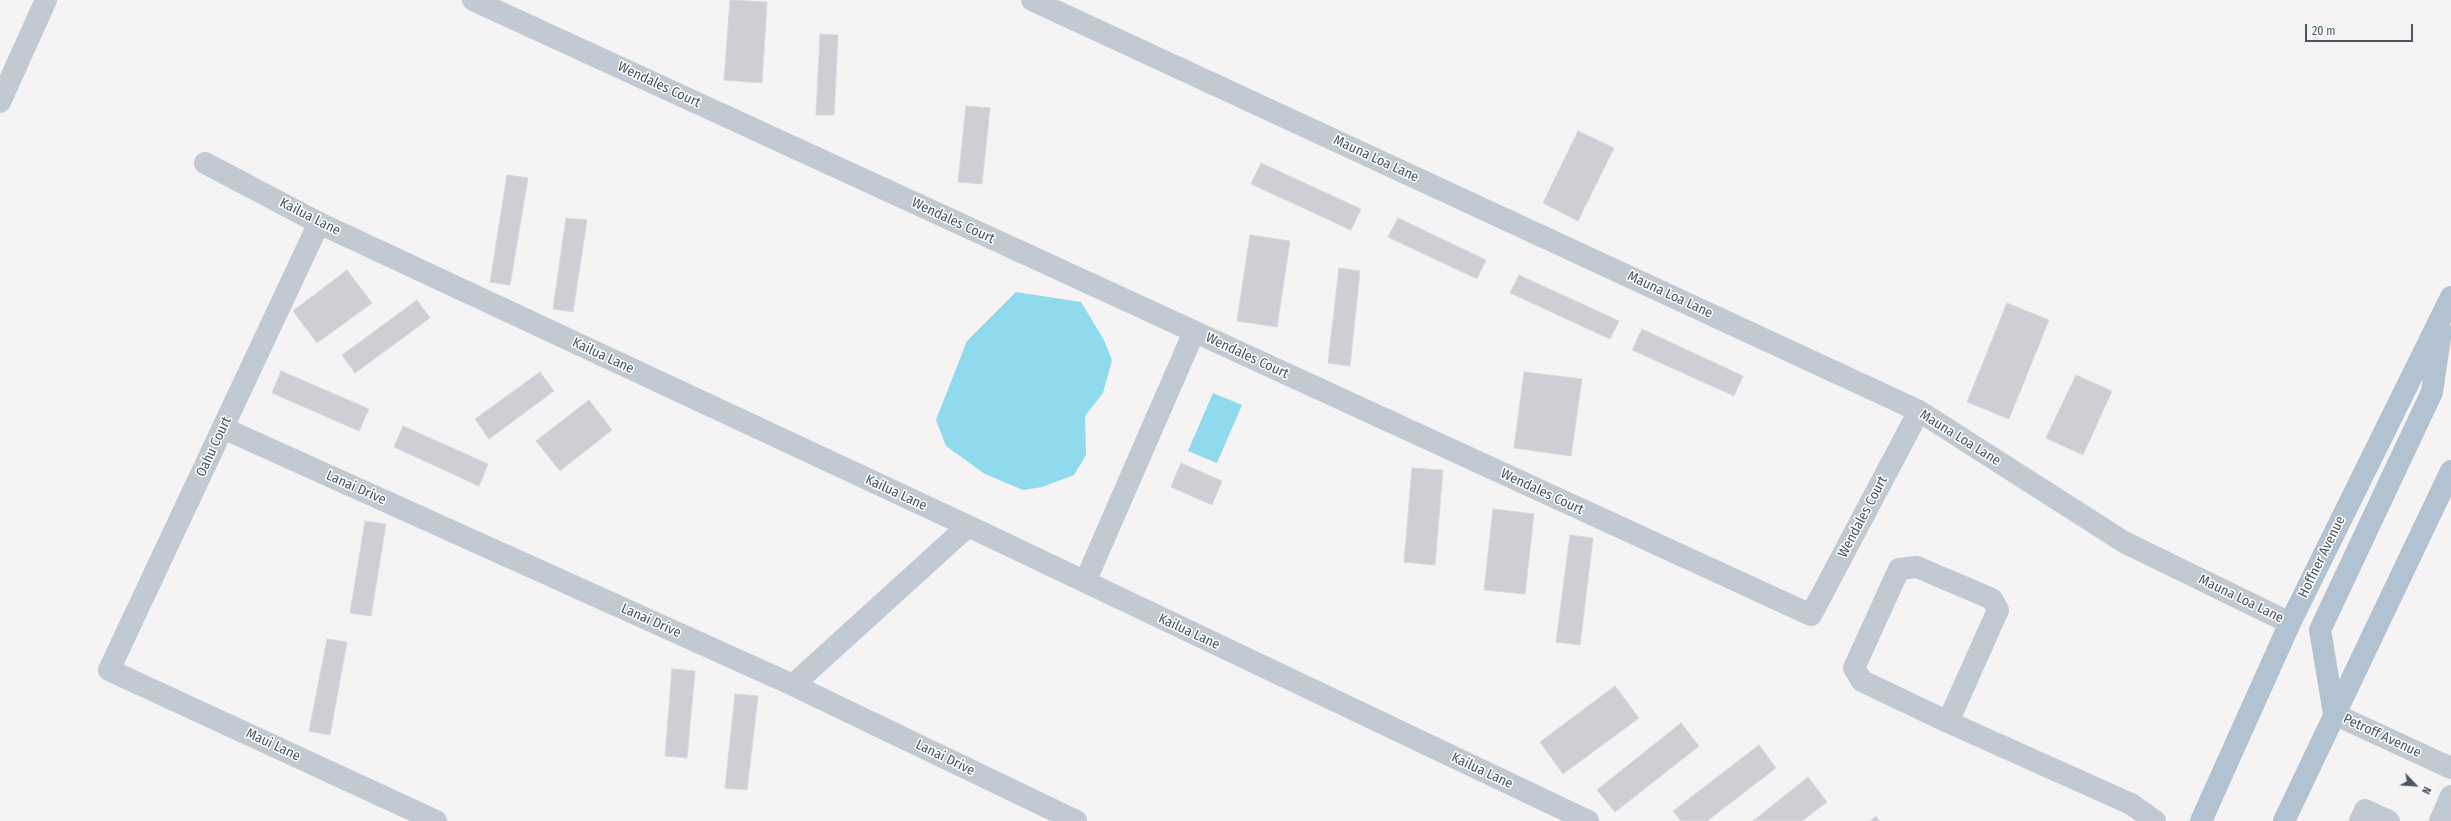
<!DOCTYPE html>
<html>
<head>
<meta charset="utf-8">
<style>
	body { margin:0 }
	#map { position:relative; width:2451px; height:821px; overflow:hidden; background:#f5f3f3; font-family:"Fira Sans Condensed",sans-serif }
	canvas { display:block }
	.north { position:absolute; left:2395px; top:765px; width:40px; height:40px; -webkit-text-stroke:3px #fff; paint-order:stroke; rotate:115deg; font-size:11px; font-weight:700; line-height:16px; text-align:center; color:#4a5661 }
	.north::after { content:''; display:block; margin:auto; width:14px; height:18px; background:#4a5661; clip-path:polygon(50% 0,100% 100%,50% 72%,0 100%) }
	.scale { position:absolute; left:2305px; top:24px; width:108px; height:18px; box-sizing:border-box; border:2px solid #4a5661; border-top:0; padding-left:5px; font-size:12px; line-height:14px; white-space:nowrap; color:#4a5661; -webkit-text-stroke:3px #fff; paint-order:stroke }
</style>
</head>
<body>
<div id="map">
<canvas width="2451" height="821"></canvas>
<div class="north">N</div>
<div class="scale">20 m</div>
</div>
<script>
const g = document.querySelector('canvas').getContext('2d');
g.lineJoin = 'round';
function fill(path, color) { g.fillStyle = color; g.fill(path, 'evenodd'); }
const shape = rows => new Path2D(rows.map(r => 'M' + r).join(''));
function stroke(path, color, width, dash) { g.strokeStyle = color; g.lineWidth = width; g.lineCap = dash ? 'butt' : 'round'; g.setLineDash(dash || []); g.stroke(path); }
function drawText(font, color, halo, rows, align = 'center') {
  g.font = font + ' "Fira Sans Condensed",sans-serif'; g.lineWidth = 3; g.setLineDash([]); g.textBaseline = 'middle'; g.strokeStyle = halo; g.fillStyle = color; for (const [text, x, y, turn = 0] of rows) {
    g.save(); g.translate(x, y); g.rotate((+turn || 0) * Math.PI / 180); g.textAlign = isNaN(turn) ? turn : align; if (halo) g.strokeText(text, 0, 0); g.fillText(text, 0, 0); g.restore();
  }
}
const water = shape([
	[1016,292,1081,302,1104,340,1112,360,1103,393,1085,416,1086,455,1074,475,1042,487,1023,490,985,474,946,446,936,420,967,341],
	[1213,393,1242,405,1217,463,1188,451]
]);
const building = shape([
	[730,0,767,2,762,83,724,80,730,0],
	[820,34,838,35,834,115,816,115,820,34],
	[966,106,990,108,982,184,958,182,966,106],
	[1578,131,1614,148,1578,221,1543,203,1578,131],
	[1261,163,1361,209,1351,230,1251,184,1261,163],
	[507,175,528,178,510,285,490,282,507,175],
	[566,218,587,220,573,312,553,309,566,218],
	[1398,218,1486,260,1477,279,1388,237,1398,218],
	[1250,235,1290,241,1277,327,1237,321,1250,235],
	[1339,268,1360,271,1350,366,1328,363,1339,268],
	[347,270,372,303,317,343,293,311,347,270],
	[1519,275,1619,321,1610,339,1510,293,1519,275],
	[417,300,430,318,355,373,342,355,417,300],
	[2007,303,2049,320,2009,419,1967,402,2007,303],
	[1642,329,1743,376,1734,396,1632,350,1642,329],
	[281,371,369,409,359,431,272,393,281,371],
	[540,372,554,391,489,439,475,419,540,372],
	[1524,372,1582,379,1571,456,1514,448,1524,372],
	[2076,375,2112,391,2083,455,2046,438,2076,375],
	[589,400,612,430,560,471,536,441,589,400],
	[403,426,488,464,479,486,394,447,403,426],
	[1181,463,1222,481,1212,505,1171,487,1181,463],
	[1412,468,1443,470,1435,565,1404,562,1412,468],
	[1493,509,1534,514,1525,594,1484,590,1493,509],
	[365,521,386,524,371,616,350,613,365,521],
	[1570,535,1593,538,1580,645,1556,642,1570,535],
	[327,639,347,642,330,735,309,731,327,639],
	[672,669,695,671,687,758,665,756,672,669],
	[1615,686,1639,718,1563,774,1540,742,1615,686],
	[735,694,758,696,747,790,725,788,735,694],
	[1681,723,1699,746,1615,812,1597,790,1681,723],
	[1759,745,1776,768,1707,821,1681,821,1673,811,1759,745],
	[1808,777,1827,802,1802,821,1753,821,1808,777],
	[1876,816,1880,821,1870,821,1876,816]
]);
const minor = shape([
	[473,0,1811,615,1919,411],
	[1032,0,1919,411,2124,542,2290,623],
	[0,102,46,0],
	[205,163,319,223,968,526,1588,821],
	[319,223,109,670,436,821],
	[223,428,793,685,1076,821],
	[1085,582,1194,332],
	[793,685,968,526],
	[2334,714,2451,768],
	[1948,722,1998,610,1992,599,1917,567,1899,569,1854,668,1862,681,1948,722,2131,804,2155,821],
	[2360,821,2365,810,2389,821],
	[2440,821,2451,796]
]);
const major = shape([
	[2334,714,2320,630,2432,392,2441,331],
	[2201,821,2290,623,2451,297],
	[2284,821,2451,471]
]);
const streetNames = [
	["Wendales Court",659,85,25],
	["Mauna Loa Lane",1376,159,25],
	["Kailua Lane",310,217,27],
	["Wendales Court",953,221,25],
	["Mauna Loa Lane",1670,295,25],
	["Kailua Lane",603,356,25],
	["Wendales Court",1247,356,25],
	["Mauna Loa Lane",1960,438,32],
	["Oahu Court",214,447,-65],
	["Lanai Drive",356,488,24],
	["Wendales Court",1542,492,25],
	["Kailua Lane",896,493,25],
	["Wendales Court",1863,517,-62],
	["Hoffner Avenue",2322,557,-64],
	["Mauna Loa Lane",2241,599,26],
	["Lanai Drive",651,621,24],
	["Kailua Lane",1189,632,25],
	["Petroff Avenue",2382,736,25],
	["Maui Lane",273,745,25],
	["Lanai Drive",945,758,26],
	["Kailua Lane",1482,771,25]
];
fill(water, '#90daee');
fill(building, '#cdcfd5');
stroke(building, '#d7d9de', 1);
stroke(minor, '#c1cad2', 22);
stroke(major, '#b3c2d1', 22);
drawText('14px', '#4a5661', '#fff', streetNames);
</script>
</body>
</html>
